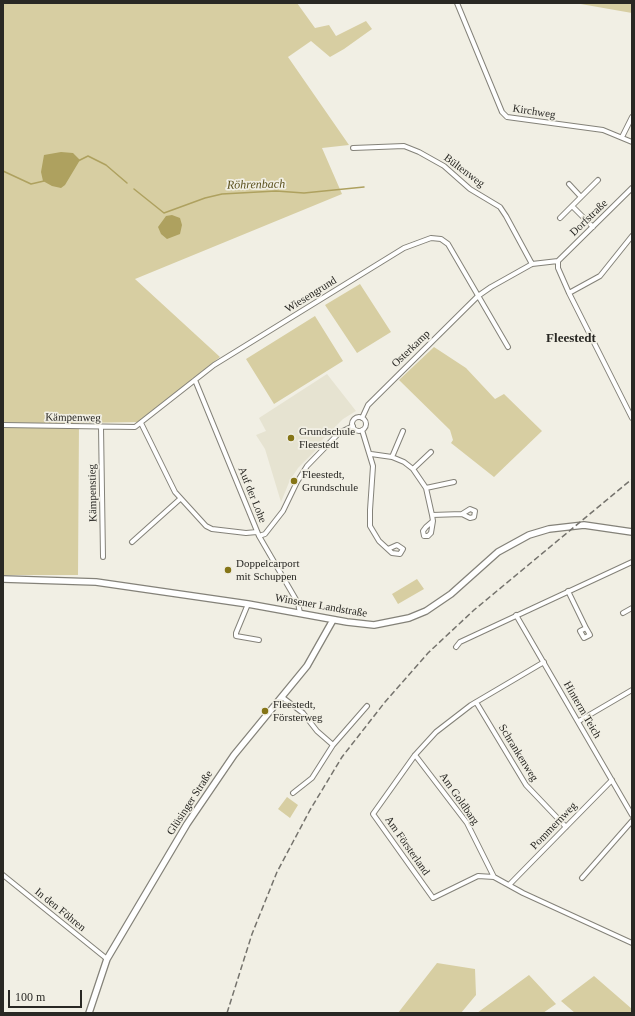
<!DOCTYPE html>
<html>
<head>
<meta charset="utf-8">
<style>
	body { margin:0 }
	#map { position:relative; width:635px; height:1016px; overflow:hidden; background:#f1efe4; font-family:"Times New Roman",serif }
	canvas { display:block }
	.frame { position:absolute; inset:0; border:4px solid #292824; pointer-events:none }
	.scale { position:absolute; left:8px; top:990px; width:74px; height:18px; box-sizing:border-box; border:2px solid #292824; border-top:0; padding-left:5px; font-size:12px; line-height:14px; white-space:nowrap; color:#292824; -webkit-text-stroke:3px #f1efe4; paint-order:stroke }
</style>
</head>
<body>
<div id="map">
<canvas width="635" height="1016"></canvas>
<div class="frame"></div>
<div class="scale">100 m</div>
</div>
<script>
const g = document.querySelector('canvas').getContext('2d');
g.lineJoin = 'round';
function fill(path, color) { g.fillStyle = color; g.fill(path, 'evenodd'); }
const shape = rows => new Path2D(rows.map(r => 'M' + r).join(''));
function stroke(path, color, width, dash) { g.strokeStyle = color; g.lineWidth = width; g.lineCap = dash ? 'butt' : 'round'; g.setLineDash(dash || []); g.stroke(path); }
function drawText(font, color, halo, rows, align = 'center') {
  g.font = font + ' "Times New Roman",serif'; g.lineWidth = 3.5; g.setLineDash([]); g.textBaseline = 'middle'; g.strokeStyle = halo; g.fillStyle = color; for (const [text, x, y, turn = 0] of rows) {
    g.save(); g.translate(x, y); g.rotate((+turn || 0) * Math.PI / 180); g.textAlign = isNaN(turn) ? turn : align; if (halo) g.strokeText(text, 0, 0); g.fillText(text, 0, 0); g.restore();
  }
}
const built = shape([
	[327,374,356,411,343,419,321,441,321,445,298,468,290,480,281,502,265,449,256,435,266,431,259,418]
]);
const green = shape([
	[3,3,297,3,315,28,329,25,336,36,366,21,372,29,344,49,330,57,311,41,288,57,349,145,322,148,342,194,135,279,220,357,139,422,79,423,78,575,3,575],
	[575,3,632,3,632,13],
	[360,284,391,332,357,353,325,305],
	[315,316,343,361,274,404,246,359],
	[434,347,466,368,495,399,504,394,542,431,494,477,451,443,453,440,450,430,399,380],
	[417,579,424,589,398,604,392,594],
	[287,797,298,805,290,818,278,809],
	[437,963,475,969,476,995,461,1013,398,1013],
	[529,975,556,1004,543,1013,477,1013],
	[594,976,632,1009,632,1013,575,1013,561,1001]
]);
const water = shape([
	[61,152,73,153,80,160,65,185,61,188,52,186,43,181,41,172,44,155],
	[172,215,180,218,182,225,180,234,167,239,161,234,158,227,166,216]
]);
const stream = shape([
	[78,161,88,156,106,165,127,183],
	[3,171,31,184,44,181],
	[134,189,164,213,205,198,222,194,276,191,304,193,364,187]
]);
const street = shape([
	[457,3,502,112,507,117,603,130,632,142],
	[622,137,632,117],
	[353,148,404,146,419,152,444,166,470,189,500,207,506,216,532,264],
	[569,184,581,197],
	[572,206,598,180],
	[560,218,572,206,593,227],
	[558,261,558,268,569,293,632,418],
	[558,261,632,188],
	[569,293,600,276,632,236],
	[195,380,259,536,298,603,300,613],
	'352 424a7 7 0 1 1 14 0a7 7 0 1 1-14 0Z',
	[362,418,368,405,478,296,491,287,532,264,558,261],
	[141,423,175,492,206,526,212,529,246,533,257,532],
	[3,425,135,427,214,365,404,248,431,238,441,239,448,244,508,347],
	[101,427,103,557],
	[362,430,373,466,370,510,370,526,379,541,392,553,400,554,403,549,397,545,388,549],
	[371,454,392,457,404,462,413,469,426,488,432,515,433,521,426,527,423,531,424,536,428,536,431,533,433,521],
	[392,457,403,431],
	[413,469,431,452],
	[426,488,454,482],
	[432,515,462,514,470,518,474,517,475,511,470,509,462,514],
	[259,536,265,534,283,511,297,482,307,466,339,433,353,426],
	[132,542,180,499],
	[568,591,586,628,590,635,584,638,580,631,586,628],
	[248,604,236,633,236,636,259,640],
	[623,613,632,608],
	[516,615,632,815],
	[456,647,460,642,632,562],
	[544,662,471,705,436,732,415,755,373,814,433,898,478,876,494,877,523,893,632,943],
	[282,697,303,713,317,731,333,745,312,778,293,793],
	[476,702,526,785,566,827],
	[579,721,632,690],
	[333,745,367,706],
	[415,755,467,823,494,877],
	[3,875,107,959],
	[582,878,632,821],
	[509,885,612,780]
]);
const secondary = shape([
	[3,579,96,582,248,604,347,622,374,625,409,618,426,611,451,594,498,552,529,535,549,529,584,525,632,532],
	[89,1013,107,959,187,824,234,755,307,666,333,620]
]);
const rail = shape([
	[227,1013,252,934,277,872,310,810,342,757,385,702,428,653,474,610,632,479]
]);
const markers = [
	[291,438,4,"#857517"],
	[294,481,4,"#857517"],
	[228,570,4,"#857517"],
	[265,711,4,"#857517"]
];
const streetNames = [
	["Kirchweg",534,112,9],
	["Bültenweg",464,171,37],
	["Dorfstraße",589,218,-44],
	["Wiesengrund",311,295,-32],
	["Osterkamp",411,349,-44],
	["Kämpenweg",73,418,1],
	["Kämpenstieg",93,493,-91],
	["Auf der Lohe",252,495,68],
	["Winsener Landstraße",321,606,10],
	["Hinterm Teich",582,710,60],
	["Schrankenweg",518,753,58],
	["Am Goldbarg",459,799,55],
	["Glüsinger Straße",190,803,-57],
	["Pommernweg",554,826,-46],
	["Am Försterland",407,846,55],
	["In den Föhren",60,910,39]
];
const poiNames = [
	["Grundschule",299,432],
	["Fleestedt",299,445],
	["Fleestedt,",302,475],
	["Grundschule",302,488],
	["Doppelcarport",236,564],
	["mit Schuppen",236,577],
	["Fleestedt,",273,705],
	["Försterweg",273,718]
];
const waterNames = [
	["Röhrenbach",256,185,-1]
];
const quarterNames = [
	["Fleestedt",571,339]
];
fill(built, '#e6e3d1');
fill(green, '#d7cea2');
fill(water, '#aea15f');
stroke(stream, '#aea15f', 1.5);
stroke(street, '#848279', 6);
stroke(secondary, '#848279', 8);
stroke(street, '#fff', 4);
stroke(secondary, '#fff', 5.5);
stroke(rail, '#75736d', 1.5, [6, 3]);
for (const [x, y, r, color] of markers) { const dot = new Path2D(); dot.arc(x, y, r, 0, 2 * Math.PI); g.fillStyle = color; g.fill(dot); stroke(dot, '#f1efe4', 1.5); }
drawText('11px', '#292824', '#f1efe4', streetNames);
drawText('11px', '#292824', '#f1efe4', poiNames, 'left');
drawText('italic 12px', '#5b511e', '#f1efe4', waterNames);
drawText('bold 13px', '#292824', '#f1efe4', quarterNames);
</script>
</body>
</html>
